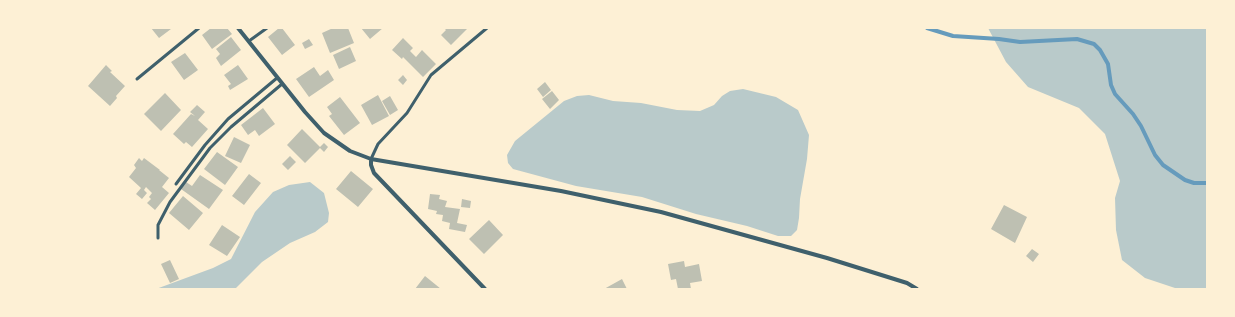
<!DOCTYPE html>
<html>
<head>
<meta charset="utf-8">
<style>
	body { margin:0 }
	#map { position:relative; width:1235px; height:317px; overflow:hidden; background:#fdf0d5; font-family:"PT Sans Narrow",sans-serif }
	canvas { display:block }
	.frame { position:absolute; inset:0; border:29px solid #fdf0d5; pointer-events:none }
</style>
</head>
<body>
<div id="map">
<canvas width="1235" height="317"></canvas>
<div class="frame"></div>
</div>
<script>
const g = document.querySelector('canvas').getContext('2d');
g.lineJoin = 'round';
function fill(path, color) { g.fillStyle = color; g.fill(path, 'evenodd'); }
const shape = rows => new Path2D(rows.map(r => 'M' + r).join(''));
function stroke(path, color, width, dash) { g.strokeStyle = color; g.lineWidth = width; g.lineCap = dash ? 'butt' : 'round'; g.setLineDash(dash || []); g.stroke(path); }
const green = shape([
	[988,28,1207,28,1207,289,1178,289,1145,278,1122,260,1116,230,1115,198,1120,181,1105,134,1079,108,1028,87,1006,62],
	[743,89,776,97,798,110,809,135,807,159,800,199,799,218,797,230,791,236,778,236,747,226,696,214,642,197,576,186,513,169,508,163,507,155,515,141,564,101,577,96,589,95,613,101,641,103,677,110,700,111,714,105,722,96,730,91],
	[310,182,324,193,329,213,328,222,315,232,290,243,262,262,235,289,156,289,213,268,231,259,255,212,273,192,289,185]
]);
const stream = shape([
	[927,28,953,36,999,39,1020,42,1077,39,1094,44,1100,50,1108,64,1111,85,1115,94,1133,114,1141,126,1155,155,1163,165,1185,180,1194,183,1207,183]
]);
const building = shape([
	[151,28,170,28,171,29,159,38],
	[211,28,227,28,232,34,212,49,202,35],
	[279,28,282,28,295,45,282,55,268,37],
	[333,28,348,28,354,43,330,53,322,33],
	[361,28,383,28,370,39],
	[444,28,468,28,451,45,441,35,446,30],
	[231,37,241,50,221,66,216,58,220,54,216,49],
	[403,38,413,48,410,51,416,57,422,50,436,64,423,77,403,57,402,59,392,50],
	[309,39,313,45,305,49,302,43],
	[350,47,356,61,339,69,333,55],
	[185,53,198,70,184,80,171,62],
	[106,65,112,71,110,72,125,86,116,96,117,98,110,106,88,86],
	[238,65,248,79,230,90,228,86,231,84,224,75],
	[314,67,320,76,328,70,334,80,309,97,296,79],
	[403,75,407,80,403,85,398,80],
	[545,82,551,90,543,97,537,89],
	[552,91,559,100,550,109,542,99],
	[165,93,181,110,161,131,144,114],
	[378,95,389,116,372,125,361,105],
	[390,96,398,110,390,115,382,101],
	[340,97,360,123,344,135,329,116,332,114,327,107],
	[197,105,205,112,198,120,208,129,192,147,186,142,184,144,173,134,191,114,195,116,190,112],
	[263,108,275,124,259,136,255,130,248,135,241,125],
	[302,129,320,147,324,143,328,147,324,152,320,148,305,163,287,145],
	[234,137,250,145,241,163,225,156],
	[217,152,238,167,225,185,204,169],
	[290,156,296,162,288,170,282,164],
	[139,158,142,161,144,158,160,170,159,170,169,178,162,187,169,193,155,210,147,203,151,199,149,197,152,193,146,187,144,190,147,193,142,199,136,194,141,188,129,177,136,168,134,165],
	[351,171,373,189,358,207,336,189],
	[249,174,261,183,244,205,232,196],
	[200,175,223,190,209,209,181,189,186,182,192,186],
	[430,194,440,195,439,199,447,201,445,207,460,209,457,223,467,225,465,232,449,229,450,223,442,221,443,215,436,214,437,211,428,209],
	[183,196,203,213,189,230,169,213],
	[462,199,471,201,470,208,461,207],
	[1004,205,1027,217,1015,243,991,229],
	[489,220,503,235,484,254,469,239],
	[222,225,240,237,227,256,209,245],
	[1032,249,1039,254,1033,262,1026,256],
	[170,260,179,279,170,283,161,264],
	[684,261,685,267,699,264,702,281,690,283,691,289,678,289,676,279,671,280,668,264],
	[425,276,441,289,415,289],
	[622,279,627,289,604,289]
]);
const service = shape([
	[249,41,267,28],
	[137,79,199,28],
	[371,159,378,144,407,113,431,75,487,28],
	[176,184,205,145,228,119,277,78],
	[158,238,158,225,170,202,210,148,231,127,282,84]
]);
const minor = shape([
	[238,28,305,112,324,133,350,151,371,159,561,191,661,212,827,258,907,283,917,289],
	[371,159,371,165,374,173,485,289]
]);
fill(green, '#b9caca');
stroke(stream, '#669bbc', 4);
fill(building, '#bec0b2');
stroke(service, '#3f606c', 3);
stroke(minor, '#3f606c', 4);
</script>
</body>
</html>
